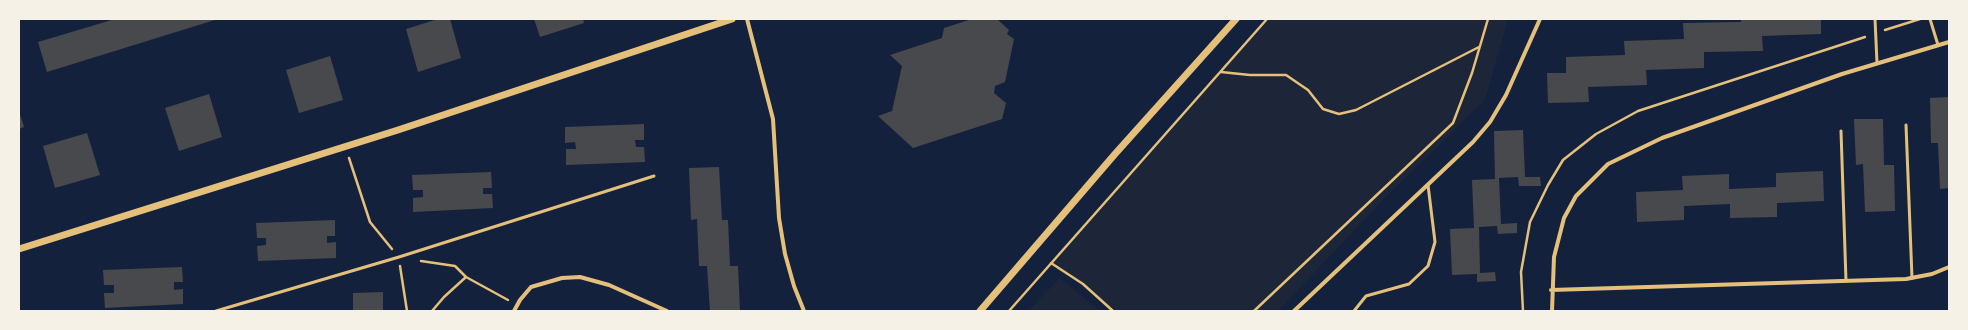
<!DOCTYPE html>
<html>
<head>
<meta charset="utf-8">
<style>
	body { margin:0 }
	#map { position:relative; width:1968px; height:330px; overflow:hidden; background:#14213d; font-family:Mulish,sans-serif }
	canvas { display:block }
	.frame { position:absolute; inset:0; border:20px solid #f6f1e7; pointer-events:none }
</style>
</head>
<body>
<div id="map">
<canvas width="1968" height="330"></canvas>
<div class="frame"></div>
</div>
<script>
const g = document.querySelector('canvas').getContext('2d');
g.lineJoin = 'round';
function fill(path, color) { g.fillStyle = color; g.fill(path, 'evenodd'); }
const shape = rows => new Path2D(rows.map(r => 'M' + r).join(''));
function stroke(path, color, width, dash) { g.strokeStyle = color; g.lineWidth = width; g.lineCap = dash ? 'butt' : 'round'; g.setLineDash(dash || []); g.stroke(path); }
const green = shape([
	[1267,19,1508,19,1485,100,1384,199,1278,311,1112,311,1083,284,1051,263],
	[1060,278,1100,311,1028,311]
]);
const building = shape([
	[115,19,218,19,47,72,38,42],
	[438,19,450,19,461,58,418,72,406,29],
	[534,19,583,19,584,23,540,37],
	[972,19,997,19,1009,30,1007,34,1014,39,1005,82,995,86,994,93,1006,103,1002,119,913,148,878,116,892,111,902,66,890,55,942,38,944,28],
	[1741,19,1821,19,1821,34,1762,36,1763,51,1704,52,1704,68,1646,70,1647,85,1588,87,1589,102,1548,103,1547,73,1566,73,1566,57,1625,55,1624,41,1684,39,1683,23,1741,22],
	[330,56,343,100,299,113,286,70],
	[209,94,222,137,179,151,165,108],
	[1949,97,1949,188,1940,189,1938,143,1931,143,1930,98],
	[19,111,24,127,19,129],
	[1854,119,1883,119,1884,165,1894,165,1895,211,1865,212,1863,164,1856,165],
	[644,124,644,140,635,140,636,147,644,147,645,162,566,165,566,149,576,149,575,142,565,143,565,127],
	[1523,130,1525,177,1540,177,1541,186,1519,186,1518,177,1499,178,1501,224,1517,223,1517,233,1498,234,1497,226,1479,227,1480,273,1495,272,1496,281,1477,282,1477,274,1452,275,1450,229,1474,228,1472,180,1495,179,1494,131],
	[87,133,100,175,55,188,43,146],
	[719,167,722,220,728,220,730,266,738,266,740,311,710,311,707,266,699,266,697,219,691,220,689,168],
	[1823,171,1824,201,1777,203,1777,217,1730,218,1730,204,1684,206,1684,220,1637,222,1636,192,1683,190,1682,176,1729,174,1729,189,1776,187,1776,173],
	[491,172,492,188,483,188,483,194,492,194,493,208,413,212,413,198,423,197,423,190,413,190,412,175],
	[335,220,335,236,327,236,327,243,336,242,336,258,258,261,257,246,266,245,266,238,257,238,256,223],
	[182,267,183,282,174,282,174,290,183,289,183,304,105,308,104,293,114,293,114,285,104,285,103,270],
	[383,292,383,311,353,311,353,293]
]);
const path = shape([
	[1885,30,1920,19],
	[1221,72,1250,75,1286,75,1308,90,1323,109,1339,114,1356,110,1479,47],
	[349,158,370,222,392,249],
	[421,261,455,266,466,277,444,297,432,311],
	[1051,263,1083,284,1113,311],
	[400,266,407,311],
	[466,277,508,300],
	[1009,311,1267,19],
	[1254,311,1453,123,1472,73,1488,19],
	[1523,311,1521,272,1530,222,1548,185,1563,160,1596,134,1638,111,1865,37]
]);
const service = shape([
	[1875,19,1877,63],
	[1930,19,1938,45],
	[1906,125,1912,278],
	[1841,131,1846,281],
	[216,311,399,257,654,176],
	[1354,311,1366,296,1409,284,1428,266,1435,242,1428,185]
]);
const minor = shape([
	[747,19,773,119,779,218,785,254,794,286,804,311],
	[1551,290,1906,279,1932,274,1949,267],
	[514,311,520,300,531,287,562,278,580,277,609,285,667,311],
	[1294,311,1473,142,1490,122,1506,95,1540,19],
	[1552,311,1554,257,1564,218,1576,196,1608,164,1662,138,1842,74,1949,42]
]);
const tertiary = shape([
	[19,249,398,130,732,19],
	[980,311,1115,154,1236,19]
]);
fill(green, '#1d2539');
fill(building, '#48494c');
stroke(path, '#e5c07b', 2.5);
stroke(service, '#e5c07b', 3);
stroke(minor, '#e5c07b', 4);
stroke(tertiary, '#e5c07b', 7);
</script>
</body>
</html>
